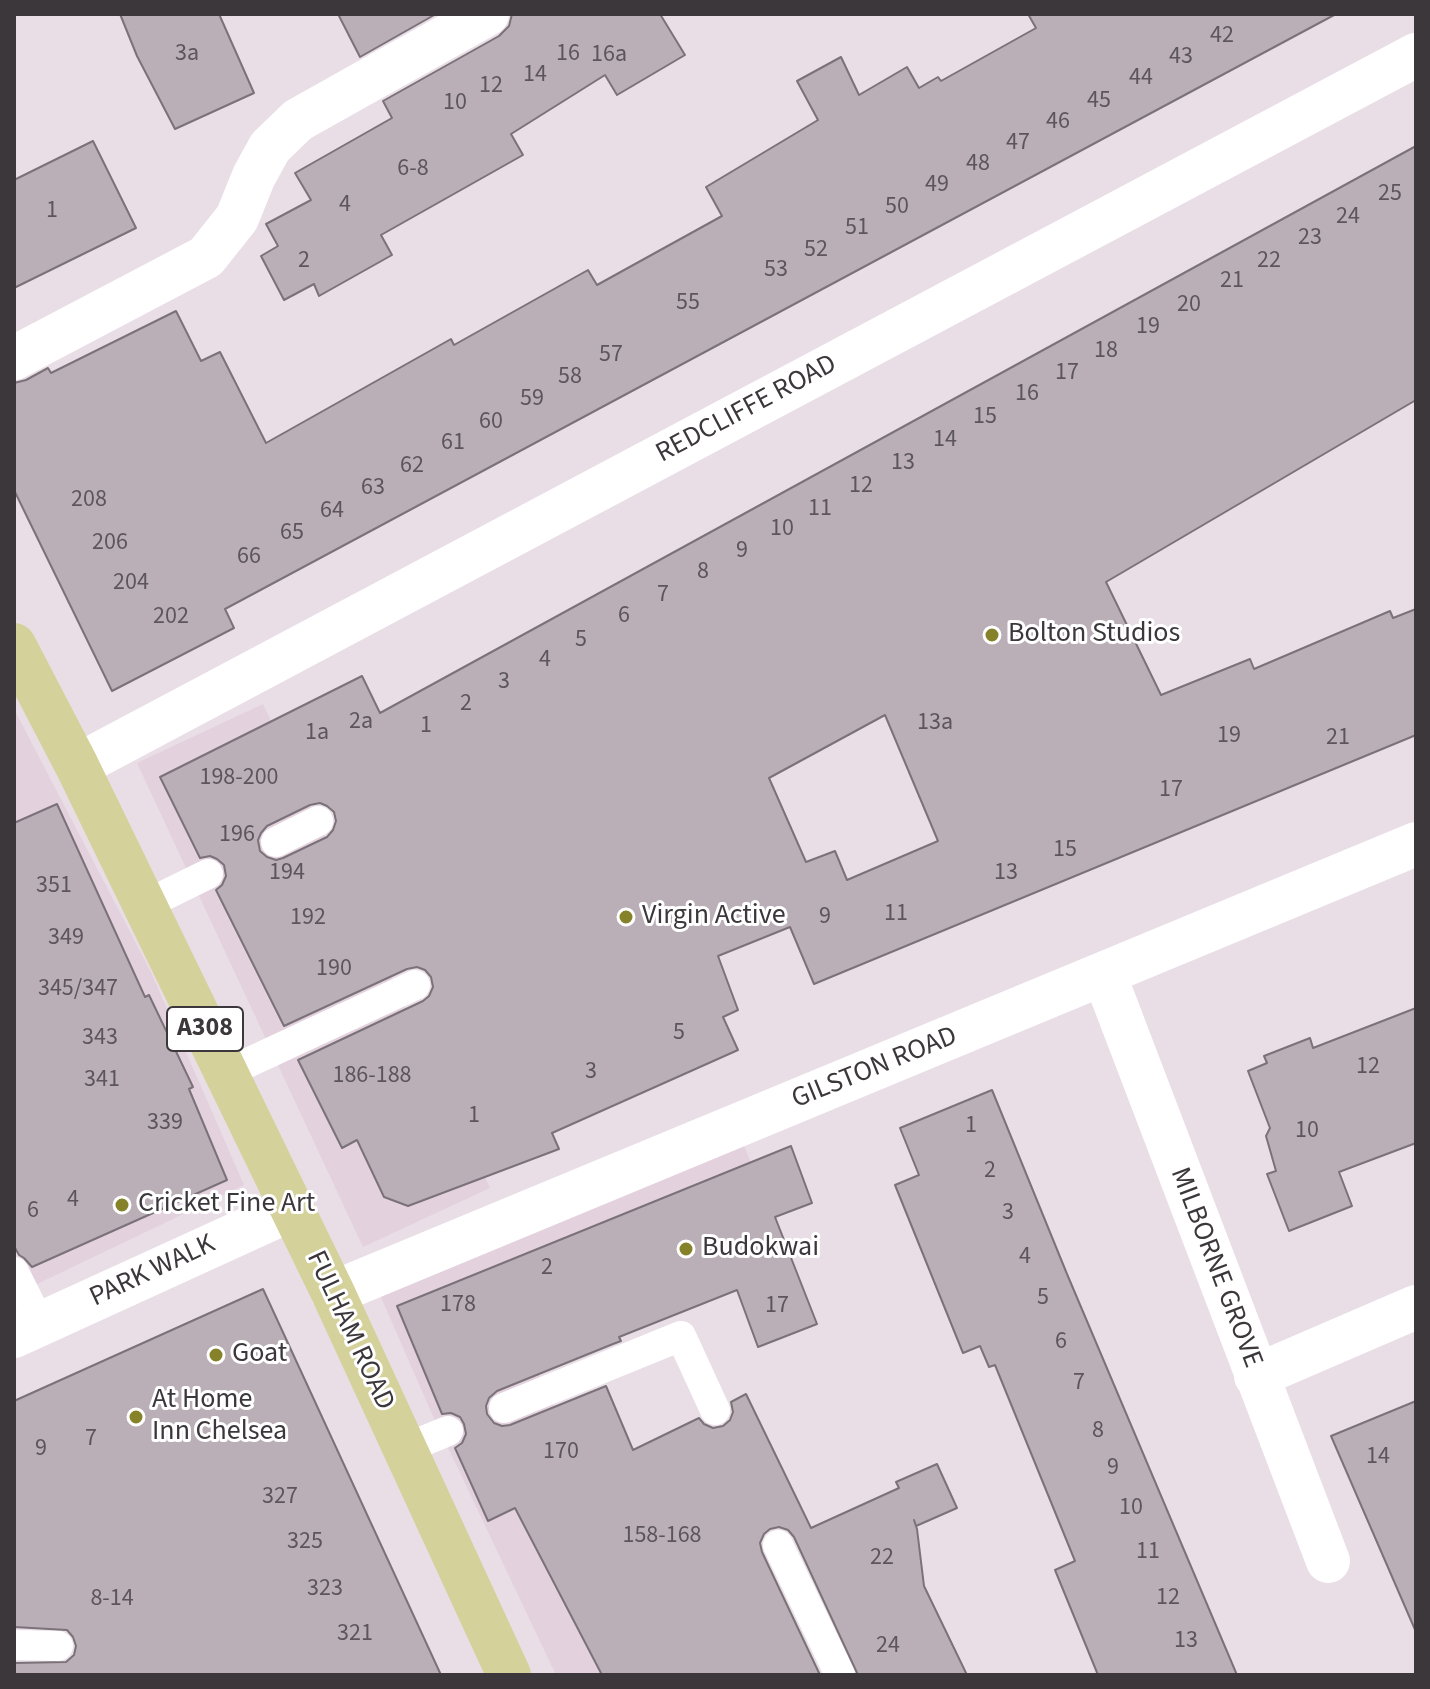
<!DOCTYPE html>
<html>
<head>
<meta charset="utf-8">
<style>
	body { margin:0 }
	#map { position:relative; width:1430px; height:1689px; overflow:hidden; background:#e9dee6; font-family:"Source Sans 3",sans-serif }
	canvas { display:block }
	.frame { position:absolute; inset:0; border:16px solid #3c373b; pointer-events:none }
</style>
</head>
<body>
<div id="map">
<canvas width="1430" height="1689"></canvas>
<div class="frame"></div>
</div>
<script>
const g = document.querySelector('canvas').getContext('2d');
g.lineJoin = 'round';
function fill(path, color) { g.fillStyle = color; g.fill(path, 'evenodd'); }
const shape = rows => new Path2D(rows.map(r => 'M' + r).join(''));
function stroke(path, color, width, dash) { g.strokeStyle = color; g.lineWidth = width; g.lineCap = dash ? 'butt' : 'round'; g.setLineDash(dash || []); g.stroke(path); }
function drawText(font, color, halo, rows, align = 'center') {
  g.font = font + ' "Source Sans 3",sans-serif'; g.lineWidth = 6; g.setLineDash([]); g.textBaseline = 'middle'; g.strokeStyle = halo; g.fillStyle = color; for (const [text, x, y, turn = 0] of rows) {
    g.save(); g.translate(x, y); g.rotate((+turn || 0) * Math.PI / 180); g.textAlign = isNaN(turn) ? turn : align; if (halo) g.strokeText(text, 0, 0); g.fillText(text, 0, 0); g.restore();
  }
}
const built = shape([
	[263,704,490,1188,363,1247,137,763],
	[14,709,151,972,244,1185,33,1286,14,1243],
	[744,1146,795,1266,534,1364,684,1675,556,1675,432,1414,380,1295]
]);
const building = shape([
	[120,14,219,14,254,93,175,129,137,56,120,14],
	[338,14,436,14,360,57,338,14],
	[512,14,660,14,685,55,617,95,605,75,511,134,523,155,381,235,392,255,319,296,314,284,284,300,261,256,278,246,266,224,311,200,295,173,392,118,383,101,499,36,509,26,512,14],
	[1028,14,1336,14,225,609,234,628,112,691,14,490,14,383,26,380,48,368,51,373,176,311,201,361,220,352,266,443,451,339,454,345,588,270,597,285,722,216,706,187,818,120,797,81,841,57,859,95,907,67,919,88,938,77,941,81,1036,28,1028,14],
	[93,141,136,228,14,288,14,180,93,141],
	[1416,146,1416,400,1106,582,1161,695,1250,659,1254,669,1390,611,1393,618,1416,609,1416,735,814,984,790,927,718,956,738,1010,723,1017,738,1050,552,1133,559,1149,408,1206,384,1197,357,1140,342,1148,298,1060,423,1001,429,996,433,987,431,977,425,970,417,967,407,969,284,1026,216,890,222,885,226,876,224,865,217,859,210,856,200,858,160,777,362,676,380,713,1416,146],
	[885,715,938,841,847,880,835,851,806,862,769,778,885,715],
	[320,803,327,806,334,812,336,821,333,830,327,837,283,858,276,860,267,857,260,851,258,840,261,833,267,826,310,805,320,803],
	[57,804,145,997,149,995,193,1087,189,1089,227,1180,32,1267,24,1258,19,1255,14,1246,14,823,57,804],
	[1416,1008,1416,1143,1339,1172,1352,1206,1289,1231,1267,1174,1276,1171,1266,1136,1270,1128,1248,1071,1267,1063,1264,1056,1310,1038,1313,1048,1416,1008],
	[992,1090,1067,1274,1237,1675,1098,1675,1055,1570,1075,1561,995,1365,989,1367,980,1346,963,1353,895,1185,919,1175,900,1128,992,1090],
	[791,1146,812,1203,775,1217,817,1324,758,1347,737,1290,619,1337,621,1341,613,1344,497,1391,489,1398,486,1406,487,1414,494,1423,502,1426,510,1425,606,1386,633,1450,699,1418,704,1424,713,1428,723,1426,730,1420,733,1412,731,1402,746,1394,811,1528,899,1488,896,1482,937,1464,957,1508,916,1526,914,1520,917,1529,924,1586,967,1675,858,1675,794,1537,788,1530,779,1527,770,1529,764,1534,760,1543,762,1552,820,1675,602,1675,515,1508,488,1521,455,1448,462,1443,466,1434,464,1424,460,1417,451,1413,442,1414,397,1306,791,1146],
	[263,1289,441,1675,14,1675,14,1663,66,1662,74,1655,76,1646,73,1637,67,1630,14,1627,14,1401,263,1289],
	[1416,1401,1416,1632,1331,1436,1416,1401]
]);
const service = shape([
	[276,842,318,821],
	[145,905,208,874],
	[226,1073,415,985],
	[14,1272,40,1324],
	[504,1408,681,1336,715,1410],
	[404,1449,448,1431],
	[778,1545,840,1675],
	[14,1645,58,1646]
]);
const minor = shape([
	[14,358,206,257,237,218,254,176,270,147,298,120,487,14],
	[77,766,1416,55],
	[1104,974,1328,1561],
	[333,1293,1416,844],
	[14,1336,292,1209],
	[1256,1376,1416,1307]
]);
const primary = shape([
	[14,645,77,766,333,1293,509,1675]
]);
const markers = [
	[992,635,8,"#85822a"],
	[626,917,8,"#85822a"],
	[122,1205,8,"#85822a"],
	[686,1249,8,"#85822a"],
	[216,1355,8,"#85822a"],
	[136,1417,8,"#85822a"]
];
const numberNames = [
	["42",1222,37],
	["3a",187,55],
	["16",568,55],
	["16a",609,56],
	["43",1181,58],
	["14",535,76],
	["44",1141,79],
	["12",491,87],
	["45",1099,102],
	["10",455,104],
	["46",1058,123],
	["47",1018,144],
	["48",978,165],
	["6-8",413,170],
	["49",937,186],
	["25",1390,195],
	["4",345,206],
	["50",897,208],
	["1",52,212],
	["24",1348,218],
	["51",857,229],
	["23",1310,239],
	["52",816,251],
	["2",304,262],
	["22",1269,262],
	["53",776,271],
	["21",1232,282],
	["55",688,304],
	["20",1189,306],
	["19",1148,328],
	["18",1106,352],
	["57",611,356],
	["17",1067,374],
	["58",570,378],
	["16",1027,395],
	["59",532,400],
	["15",985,418],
	["60",491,423],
	["14",945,441],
	["61",453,444],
	["13",903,464],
	["62",412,467],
	["12",861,487],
	["63",373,489],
	["208",89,501],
	["11",820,510],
	["64",332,512],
	["10",782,530],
	["65",292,534],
	["206",110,544],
	["9",742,552],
	["66",249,558],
	["8",703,573],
	["204",131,584],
	["7",663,596],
	["6",624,617],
	["202",171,618],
	["5",581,641],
	["4",545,661],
	["3",504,683],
	["2",466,705],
	["2a",361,723],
	["13a",935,724],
	["1",426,727],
	["1a",317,734],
	["19",1229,737],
	["21",1338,739],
	["198-200",239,779],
	["17",1171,791],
	["196",237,836],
	["15",1065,851],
	["194",287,874],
	["13",1006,874],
	["351",54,887],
	["11",896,915],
	["9",825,918],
	["192",308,919],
	["349",66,939],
	["190",334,970],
	["345/347",78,990],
	["5",679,1034],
	["343",100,1039],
	["12",1368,1068],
	["3",591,1073],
	["186-188",372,1077],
	["341",102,1081],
	["1",474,1117],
	["339",165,1124],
	["1",971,1127],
	["10",1307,1132],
	["2",990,1172],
	["4",73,1201],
	["6",33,1212],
	["3",1008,1214],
	["4",1025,1258],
	["2",547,1269],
	["5",1043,1299],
	["178",458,1306],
	["17",777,1307],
	["6",1061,1343],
	["7",1079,1384],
	["8",1098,1432],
	["7",91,1440],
	["9",41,1450],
	["170",561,1453],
	["14",1378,1458],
	["9",1113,1469],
	["327",280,1498],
	["10",1131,1509],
	["158-168",662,1537],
	["325",305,1543],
	["11",1148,1553],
	["22",882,1559],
	["323",325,1590],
	["12",1168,1599],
	["8-14",112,1600],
	["321",355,1635],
	["13",1186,1642],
	["24",888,1647]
];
const shields = [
	[205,1029,76]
];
const shieldNames = [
	["A308",205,1029]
];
const streetNames = [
	["REDCLIFFE ROAD",747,410,-28],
	["GILSTON ROAD",875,1069,-22],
	["MILBORNE GROVE",1215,1268,69],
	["PARK WALK",153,1272,-25],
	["FULHAM ROAD",349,1331,65]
];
const poiNames = [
	["Bolton Studios",1008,635],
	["Virgin Active",642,917],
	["Cricket Fine Art",138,1205],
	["Budokwai",702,1249],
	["Goat",232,1355],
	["At Home",152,1401],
	["Inn Chelsea",152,1433]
];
fill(built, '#e3d1de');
fill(building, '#baafb7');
stroke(building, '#7b7279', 2);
stroke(service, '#fff', 30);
stroke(minor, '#fff', 44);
stroke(primary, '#d4d19a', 44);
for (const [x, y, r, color] of markers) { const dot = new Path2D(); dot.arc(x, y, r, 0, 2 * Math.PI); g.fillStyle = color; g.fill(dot); stroke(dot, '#fff', 3); }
drawText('24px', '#5c555a', null, numberNames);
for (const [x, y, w] of shields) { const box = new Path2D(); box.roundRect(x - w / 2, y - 22, w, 44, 6); g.fillStyle = '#fff'; g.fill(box); stroke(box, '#3c373b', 2); }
drawText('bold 26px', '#3c373b', null, shieldNames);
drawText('28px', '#3c373b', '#fff', streetNames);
drawText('28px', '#3c373b', '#fff', poiNames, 'left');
</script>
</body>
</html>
